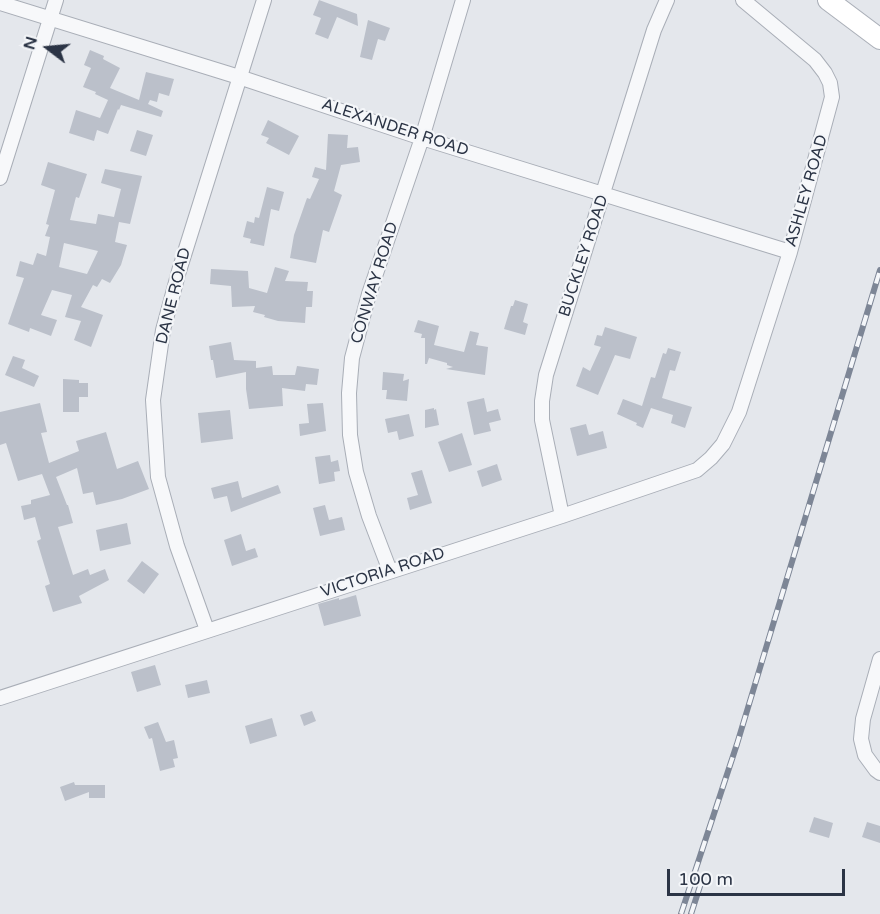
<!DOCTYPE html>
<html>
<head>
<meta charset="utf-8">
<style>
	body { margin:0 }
	#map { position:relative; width:880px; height:914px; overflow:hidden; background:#e4e7ec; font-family:"Varela Round",sans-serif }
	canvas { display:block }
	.north { position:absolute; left:18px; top:18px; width:60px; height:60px; -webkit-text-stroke:4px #f4f6f9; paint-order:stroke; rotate:286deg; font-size:16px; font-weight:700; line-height:24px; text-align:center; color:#2b3445 }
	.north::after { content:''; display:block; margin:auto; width:21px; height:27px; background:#2b3445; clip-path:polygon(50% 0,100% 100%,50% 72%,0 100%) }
	.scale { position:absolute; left:667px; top:869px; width:178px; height:27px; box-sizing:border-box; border:3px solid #2b3445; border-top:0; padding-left:8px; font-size:18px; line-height:21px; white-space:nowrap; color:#2b3445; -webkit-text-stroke:4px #f4f6f9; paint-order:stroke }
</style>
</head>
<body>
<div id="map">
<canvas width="880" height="914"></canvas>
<div class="north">N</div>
<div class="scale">100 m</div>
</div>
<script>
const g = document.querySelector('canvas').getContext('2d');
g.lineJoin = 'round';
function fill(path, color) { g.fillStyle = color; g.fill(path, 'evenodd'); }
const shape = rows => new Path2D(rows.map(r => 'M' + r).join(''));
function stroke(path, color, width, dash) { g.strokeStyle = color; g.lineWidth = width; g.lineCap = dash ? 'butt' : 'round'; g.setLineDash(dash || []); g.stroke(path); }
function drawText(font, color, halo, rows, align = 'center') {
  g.font = font + ' "Varela Round",sans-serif'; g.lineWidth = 4.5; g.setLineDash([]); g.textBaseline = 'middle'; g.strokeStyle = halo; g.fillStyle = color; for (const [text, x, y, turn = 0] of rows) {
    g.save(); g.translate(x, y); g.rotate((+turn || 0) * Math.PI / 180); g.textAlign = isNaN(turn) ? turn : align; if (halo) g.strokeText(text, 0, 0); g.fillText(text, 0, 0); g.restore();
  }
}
const building = shape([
	[319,0,357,14,358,26,337,17,328,39,315,34,321,18,313,15],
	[368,20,390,28,385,41,378,39,372,60,360,57],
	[90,50,104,56,103,59,120,68,110,88,139,100,146,72,174,79,169,96,159,93,157,102,150,100,148,104,163,111,161,117,121,105,119,110,118,109,108,134,97,130,94,141,69,133,76,110,100,118,108,100,95,94,96,92,83,87,91,68,84,65],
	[268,120,299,136,289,155,266,143,269,138,261,135],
	[137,130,153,135,146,156,130,151],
	[328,134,348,135,347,148,358,147,360,162,341,165,334,191,342,195,329,232,323,230,316,263,290,258,294,235,307,198,310,199,319,179,312,177,315,167,326,170],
	[48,162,87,174,79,198,76,197,70,220,96,224,98,214,114,217,121,189,101,183,105,169,142,176,130,224,119,222,115,242,127,245,121,265,110,283,102,279,97,287,93,285,81,307,103,315,91,347,74,340,81,321,65,317,72,295,52,290,41,315,57,320,51,336,30,328,29,332,8,324,24,278,16,276,20,261,33,265,37,253,46,256,50,237,45,236,49,225,46,224,55,190,41,185],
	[64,243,98,251,87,274,59,267],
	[267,187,284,192,279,211,271,209,264,246,250,243,251,239,243,237,247,221,254,223,255,217,259,218],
	[275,267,289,271,285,281,308,282,307,291,313,291,312,307,306,307,305,323,278,321,264,317,265,315,253,312,255,306,232,307,231,286,210,284,211,269,248,271,249,288,267,293],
	[515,300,528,304,523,322,528,324,525,335,504,329,511,306,513,306],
	[418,320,439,326,434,345,464,352,470,331,479,333,476,345,488,347,485,375,446,369,453,367,447,365,447,363,429,358,427,364,425,364,425,338,421,338,422,334,414,332],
	[605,327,637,337,630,359,615,355,598,395,576,386,583,367,590,371,601,347,594,345,597,335,602,336],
	[231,342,234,360,256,361,256,368,272,366,273,375,295,375,297,366,319,369,317,385,306,384,305,391,282,388,283,406,249,409,246,389,246,372,216,378,213,360,211,360,209,346],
	[668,348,681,352,675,371,670,370,662,398,692,407,685,428,671,423,673,415,651,408,643,428,636,425,637,423,617,414,623,399,642,406,651,377,655,378,663,353,666,354],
	[13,356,25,360,22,368,39,376,34,387,5,375],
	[383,372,404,374,403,381,409,379,407,401,386,399,387,390,382,390],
	[63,379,79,380,79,383,88,383,88,397,79,397,79,412,63,412],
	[484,398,487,412,498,409,501,420,489,423,491,431,474,435,467,402],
	[40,403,47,432,41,433,49,463,79,451,76,441,106,432,117,469,138,461,149,489,122,499,96,505,93,492,83,494,77,468,56,477,67,505,68,505,73,523,58,527,73,575,88,569,90,575,105,569,109,580,79,596,82,603,53,612,45,586,50,584,37,541,41,539,35,517,24,520,21,506,31,504,31,500,50,495,42,474,18,481,6,443,0,445,0,412],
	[323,403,326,431,300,436,299,424,309,423,307,404],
	[434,408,434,410,436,409,439,425,425,428,425,410],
	[230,410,233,439,201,443,198,413],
	[409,414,414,436,399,440,397,431,388,433,385,419],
	[586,424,589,435,603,431,607,448,577,456,570,428],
	[462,433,472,465,449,472,438,442],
	[330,455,331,462,338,460,340,471,334,472,335,481,319,484,315,457],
	[497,464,502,480,482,487,477,471],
	[422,470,432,503,410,510,407,498,418,495,411,473],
	[238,481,242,498,278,485,281,493,231,512,227,496,214,499,211,488],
	[325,505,329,520,342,517,345,530,320,536,313,508],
	[127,523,131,544,100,551,96,530],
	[241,534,246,551,255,548,258,557,232,566,224,540],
	[142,561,159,574,144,594,127,581],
	[356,595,361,616,324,626,318,604,339,598,339,600],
	[155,665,161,685,137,692,131,672],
	[207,680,210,693,188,698,185,685],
	[312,711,316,721,304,726,300,715],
	[272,718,277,736,250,744,245,726],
	[158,722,166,742,174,740,178,758,173,759,175,767,160,771,152,738,149,739,144,727],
	[74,782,75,785,105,785,105,798,89,798,89,792,65,801,60,787],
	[814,817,833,823,829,838,809,832],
	[867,822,880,826,880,843,862,837]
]);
const street = shape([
	[0,3,239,77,422,138,790,252],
	[0,178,56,0],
	[562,516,542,420,542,401,546,375,654,30,667,0],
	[390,571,369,516,356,472,350,435,349,393,352,358,369,294,422,138,463,0],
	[207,630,177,546,158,477,153,400,163,330,179,271,264,0],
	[880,659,863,719,861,739,865,755,876,770,880,773],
	[0,698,562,516,697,470,711,458,723,444,739,412,790,252,832,97,830,83,825,73,815,60,743,0]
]);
const secondary = shape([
	[828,0,880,39]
]);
const rail = shape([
	[681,914,737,744,880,270],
	[691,914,702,880]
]);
const streetNames = [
	["ALEXANDER ROAD",395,128,18],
	["ASHLEY ROAD",807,191,-74],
	["BUCKLEY ROAD",584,256,-72],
	["CONWAY ROAD",375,283,-73],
	["DANE ROAD",174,296,-76],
	["VICTORIA ROAD",383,573,-18]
];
fill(building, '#bbc0ca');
stroke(street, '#a9aeb7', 16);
stroke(secondary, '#a9aeb7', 22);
stroke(street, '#f7f8fa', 14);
stroke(secondary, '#fff', 20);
stroke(rail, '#7d8696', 6);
stroke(rail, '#f4f6f9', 4, [11]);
drawText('16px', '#2b3445', '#f4f6f9', streetNames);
</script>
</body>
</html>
